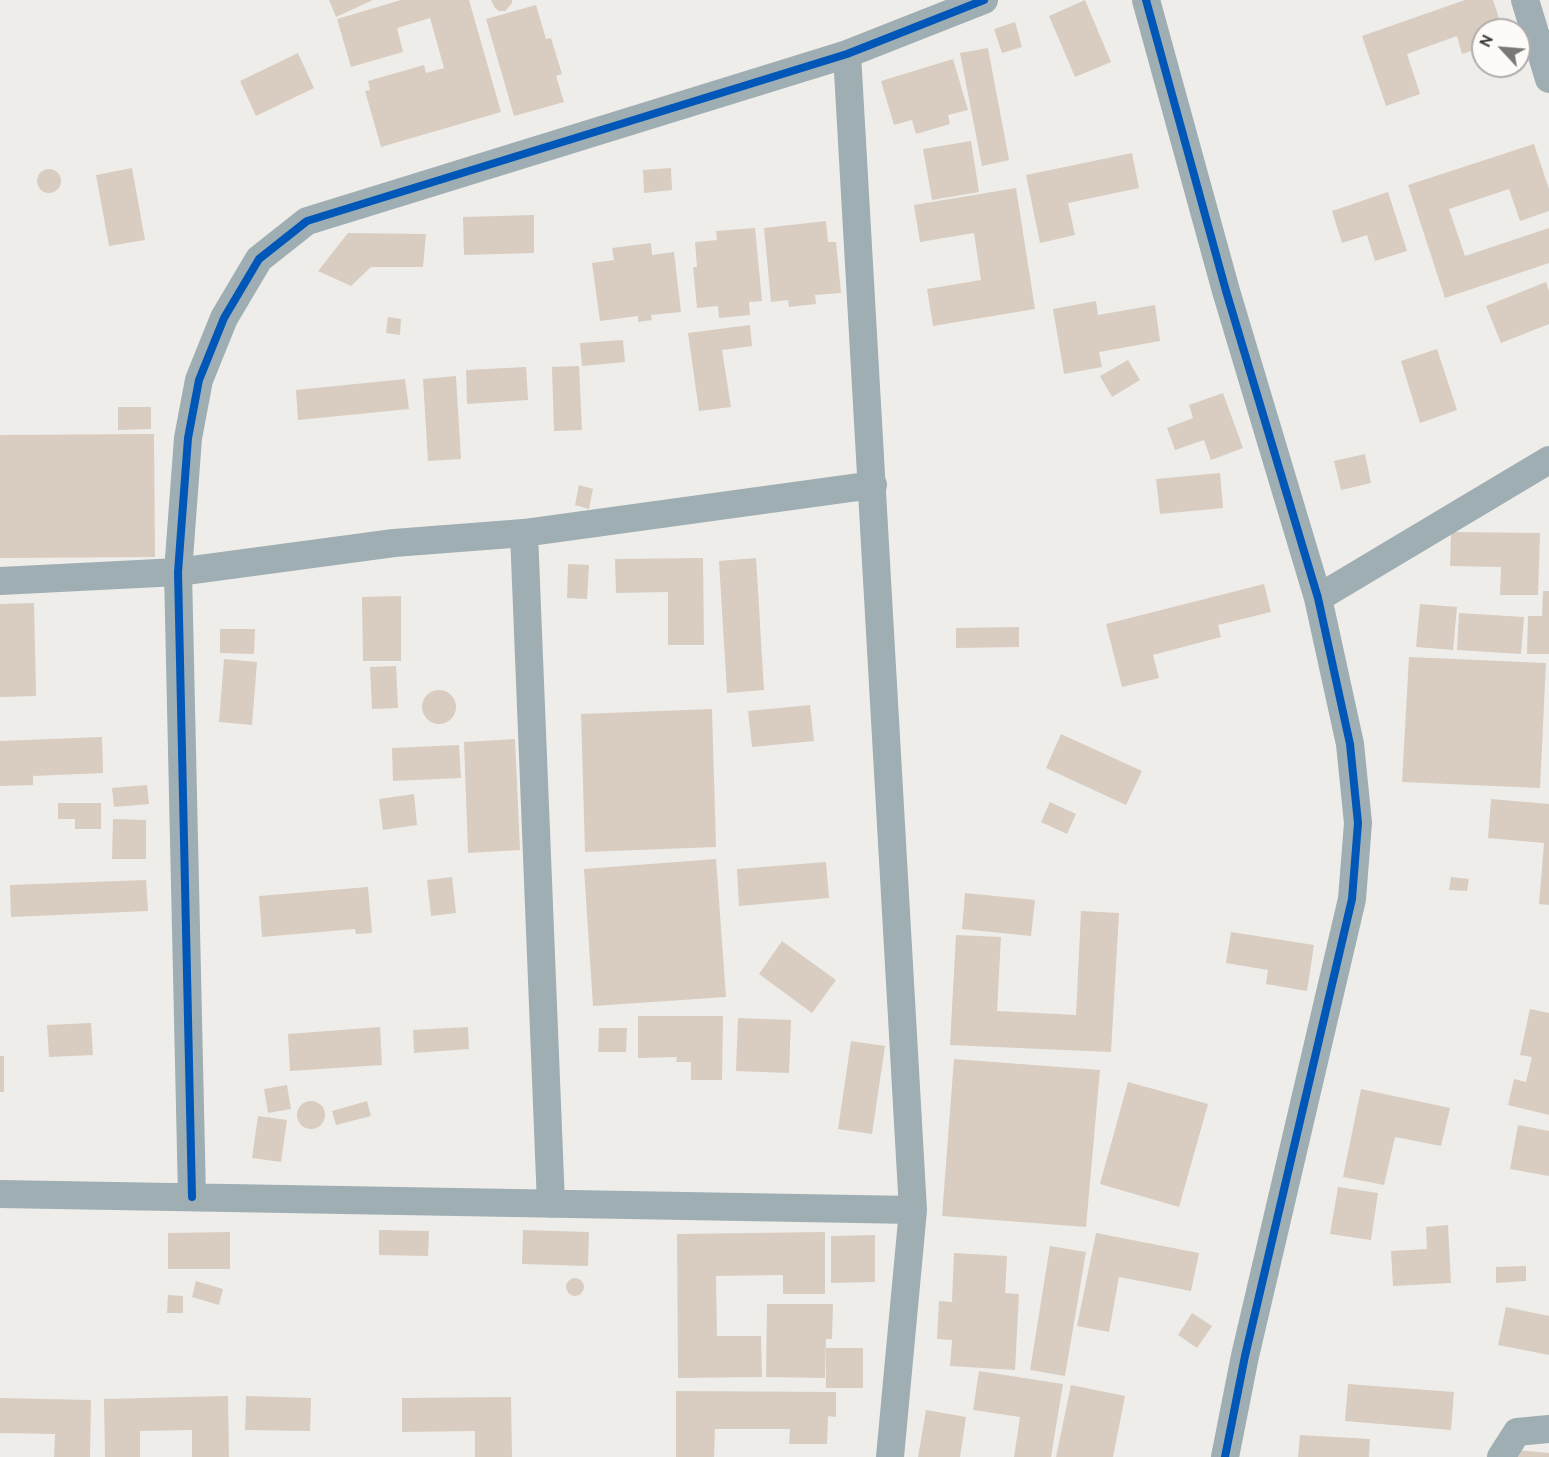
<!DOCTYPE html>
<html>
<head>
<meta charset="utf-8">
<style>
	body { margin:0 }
	#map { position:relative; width:1549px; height:1457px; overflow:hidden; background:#efedea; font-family:Cabin,sans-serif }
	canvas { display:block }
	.north { position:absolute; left:1471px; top:18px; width:60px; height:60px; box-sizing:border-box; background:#fdfaf7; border:2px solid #afadab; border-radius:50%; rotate:296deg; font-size:16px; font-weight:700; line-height:24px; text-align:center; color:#3a3938 }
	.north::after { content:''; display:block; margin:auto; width:21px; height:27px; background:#797876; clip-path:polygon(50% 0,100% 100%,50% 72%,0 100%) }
</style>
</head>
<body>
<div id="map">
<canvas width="1549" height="1457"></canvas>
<div class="north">N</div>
</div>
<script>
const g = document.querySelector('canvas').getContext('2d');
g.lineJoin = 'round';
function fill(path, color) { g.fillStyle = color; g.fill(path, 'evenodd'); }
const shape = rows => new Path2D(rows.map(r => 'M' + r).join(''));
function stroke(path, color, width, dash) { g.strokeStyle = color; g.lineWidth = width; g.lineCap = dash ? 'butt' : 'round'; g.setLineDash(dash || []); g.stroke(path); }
const building = shape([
	[329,0,373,0,336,17],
	[401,0,469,0,501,112,381,147,365,91,370,90,368,81,424,65,426,73,444,68,430,18,397,28,403,52,351,67,337,19],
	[491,0,512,0,512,3,505,11,499,11,495,8],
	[1085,0,1111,62,1075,77,1049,16],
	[1465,0,1493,0,1503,30,1483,30,1483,47,1462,54,1457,36,1407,54,1420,94,1386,106,1362,36],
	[536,5,546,39,551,38,562,74,556,76,564,102,514,116,486,19],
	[1015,22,1022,47,1002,53,994,29],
	[988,48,1009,160,982,166,960,53],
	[298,53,314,88,256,116,240,81],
	[953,59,968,110,948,115,950,124,916,134,912,120,894,125,881,81],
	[971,141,979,192,932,200,923,149],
	[1534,144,1549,189,1549,211,1520,221,1509,189,1449,209,1465,256,1549,228,1549,263,1445,298,1408,185],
	[1132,153,1139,188,1068,203,1075,235,1040,243,1026,175],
	[132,168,145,240,109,246,96,175],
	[671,168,672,190,644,193,643,170],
	'37 181a12 12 0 1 1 24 0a12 12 0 1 1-24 0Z',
	[1016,188,1035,309,933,326,927,289,981,280,974,233,920,242,914,205],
	[1388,192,1407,251,1375,261,1367,235,1342,243,1332,211],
	[534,215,534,253,464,255,463,217],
	[826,221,828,242,836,242,841,293,815,295,816,304,789,307,788,300,771,302,764,228],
	[755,228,762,301,749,302,750,315,719,318,718,306,697,308,693,267,697,267,695,242,717,240,716,231],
	[348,233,426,234,423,267,371,267,351,286,318,271],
	[651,243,652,255,674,252,681,312,651,315,652,320,638,322,638,316,600,321,592,263,614,260,612,248],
	[1546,282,1549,291,1549,324,1501,343,1486,306],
	[1096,301,1098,315,1155,305,1160,341,1099,352,1102,367,1064,374,1053,309],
	[388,317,401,319,400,335,386,333],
	[750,325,752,346,722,350,731,407,699,411,688,333],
	[623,340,625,362,582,366,580,343],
	[1437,349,1457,410,1420,423,1401,361],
	[1128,360,1140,380,1112,397,1100,376],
	[579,366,582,430,554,431,552,367],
	[526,367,528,400,467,404,466,370],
	[456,376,461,459,428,461,423,379],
	[405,379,409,409,298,420,296,390],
	[1223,393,1243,448,1211,460,1204,440,1175,450,1167,428,1193,418,1189,405],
	[118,407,151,407,151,429,118,430],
	[154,434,155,557,0,558,0,435],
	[1365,454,1371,483,1341,490,1334,461],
	[1220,473,1223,508,1160,514,1156,479],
	[579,485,593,489,589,509,575,505],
	[1451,532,1540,533,1538,595,1500,595,1501,567,1450,566],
	[703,558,704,645,668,645,668,592,616,593,615,559],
	[756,558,764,690,727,693,719,561],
	[568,564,589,565,587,599,567,598],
	[1264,584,1271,612,1218,625,1221,637,1153,655,1159,678,1122,687,1106,624],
	[1543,591,1549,591,1549,654,1527,654,1528,616,1542,616],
	[401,596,401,661,363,661,362,597],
	[34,603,36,696,0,697,0,604],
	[1420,604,1457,607,1453,650,1416,647],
	[1459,613,1524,617,1521,654,1457,650],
	[1019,627,1019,647,956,648,956,628],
	[220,629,255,629,254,654,220,653],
	[1409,657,1546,663,1540,788,1402,782],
	[224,659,257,662,252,725,219,722],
	[396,666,398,708,372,709,370,667],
	'422 707a17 17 0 1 1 34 0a17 17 0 1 1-34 0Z',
	[810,705,814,741,752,747,748,711],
	[712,709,716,847,585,852,581,714],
	[1061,734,1142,771,1126,805,1046,768],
	[102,737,103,773,33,776,33,785,0,786,0,741],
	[515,739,520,850,468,853,464,742],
	[459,745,461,778,393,781,392,748],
	[147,785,149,804,114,807,112,788],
	[414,794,417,825,383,830,379,799],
	[1491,799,1549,804,1549,905,1539,904,1544,843,1488,838],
	[1050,802,1076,814,1067,834,1041,822],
	[58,803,101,803,101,829,75,829,75,819,58,819],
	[113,819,146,820,146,859,112,859],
	[716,859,726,997,593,1006,584,869],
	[826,862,829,898,739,906,737,869],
	[452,877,456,913,431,916,427,880],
	[1451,877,1469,879,1467,891,1449,890],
	[146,880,148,911,11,917,10,885],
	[368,887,372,933,356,934,355,929,262,937,259,896],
	[965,893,1035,900,1031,936,962,929],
	[1081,911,1119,913,1111,1052,950,1045,956,935,1001,937,997,1011,1076,1015],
	[1231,932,1314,945,1307,991,1266,984,1268,970,1226,963],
	[782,941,836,980,812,1013,759,974],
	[1530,1009,1549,1013,1549,1115,1508,1105,1514,1079,1526,1082,1532,1057,1520,1055],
	[638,1016,723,1016,722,1080,691,1080,691,1062,676,1062,677,1057,638,1058],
	[738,1018,791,1020,789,1073,736,1071],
	[91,1023,93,1055,49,1057,47,1025],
	[380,1027,382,1065,290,1071,288,1034],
	[468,1027,469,1049,414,1053,413,1030],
	[599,1028,627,1028,626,1052,598,1052],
	[851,1041,885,1046,872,1134,838,1129],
	[0,1056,4,1056,4,1092,0,1092],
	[954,1059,1100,1070,1086,1227,942,1216],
	[1128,1082,1208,1104,1179,1207,1100,1184],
	[287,1085,291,1109,268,1113,264,1089],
	[1361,1089,1450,1108,1441,1146,1395,1137,1384,1185,1343,1177],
	'297 1115a14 14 0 1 1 28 0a14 14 0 1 1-28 0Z',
	[367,1101,371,1116,336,1125,332,1111],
	[258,1116,287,1120,281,1162,252,1158],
	[1518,1125,1549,1131,1549,1176,1510,1169],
	[1338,1187,1378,1193,1371,1240,1330,1234],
	[1448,1225,1451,1283,1393,1286,1391,1251,1427,1249,1426,1227],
	[379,1230,429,1231,428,1256,379,1255],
	[523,1230,589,1232,588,1266,522,1264],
	[230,1232,230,1269,168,1269,168,1233],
	[825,1232,825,1294,783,1294,783,1275,716,1276,717,1336,761,1336,762,1377,678,1378,677,1234],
	[1096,1233,1199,1253,1191,1291,1119,1277,1109,1332,1077,1326],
	[875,1235,875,1282,831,1283,831,1236],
	[1050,1246,1086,1252,1065,1376,1030,1370],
	[954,1253,1007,1256,1005,1293,1019,1294,1015,1370,950,1366,952,1340,937,1339,939,1301,952,1302],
	[1526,1266,1526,1281,1496,1283,1496,1267],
	'566 1287a9 9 0 1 1 18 0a9 9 0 1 1-18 0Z',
	[196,1281,223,1289,219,1305,192,1297],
	[168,1295,183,1296,183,1313,167,1313],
	[767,1304,833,1304,832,1339,826,1339,825,1378,766,1377],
	[1506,1307,1549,1316,1549,1355,1498,1345],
	[1192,1313,1212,1326,1197,1348,1178,1335],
	[826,1348,863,1348,863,1388,826,1388],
	[979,1371,1063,1384,1051,1457,1014,1457,1020,1417,973,1410],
	[1348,1384,1454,1392,1451,1430,1345,1421],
	[1071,1385,1125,1396,1113,1457,1056,1457],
	[676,1391,836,1392,836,1417,828,1416,827,1444,789,1444,790,1429,715,1429,714,1457,676,1457],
	[228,1396,229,1457,192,1457,192,1430,140,1431,140,1457,105,1457,104,1399],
	[246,1396,311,1398,310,1431,245,1430],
	[511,1397,512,1457,475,1457,475,1431,402,1432,402,1398],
	[0,1398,91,1400,90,1457,54,1457,55,1434,0,1433],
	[926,1410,966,1417,960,1457,918,1457],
	[1300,1435,1370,1439,1369,1457,1298,1457],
	[1517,1450,1549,1453,1549,1457,1517,1457]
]);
const street = shape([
	[1146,0,1226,291,1318,598,1350,744,1358,823,1352,899,1245,1356,1225,1457],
	[1525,0,1549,79],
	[847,54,913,1210,890,1457],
	[524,533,551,1204],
	[0,581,178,572,394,543,524,533,873,485],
	[1318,598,1549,460],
	[0,1194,913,1210],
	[192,1197,178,572,188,438,199,380,224,318,259,259,307,221,847,54,984,0],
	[1501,1457,1517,1432,1549,1429]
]);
const cycleway = shape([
	[1146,0,1226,291,1318,598,1350,744,1358,823,1352,899,1245,1356,1225,1457],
	[192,1197,178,572,188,438,199,380,224,318,259,259,307,221,847,54,984,0]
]);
fill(building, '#d8cdc0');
stroke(street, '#9eaeb3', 28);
stroke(cycleway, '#0057b8', 8);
</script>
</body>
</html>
